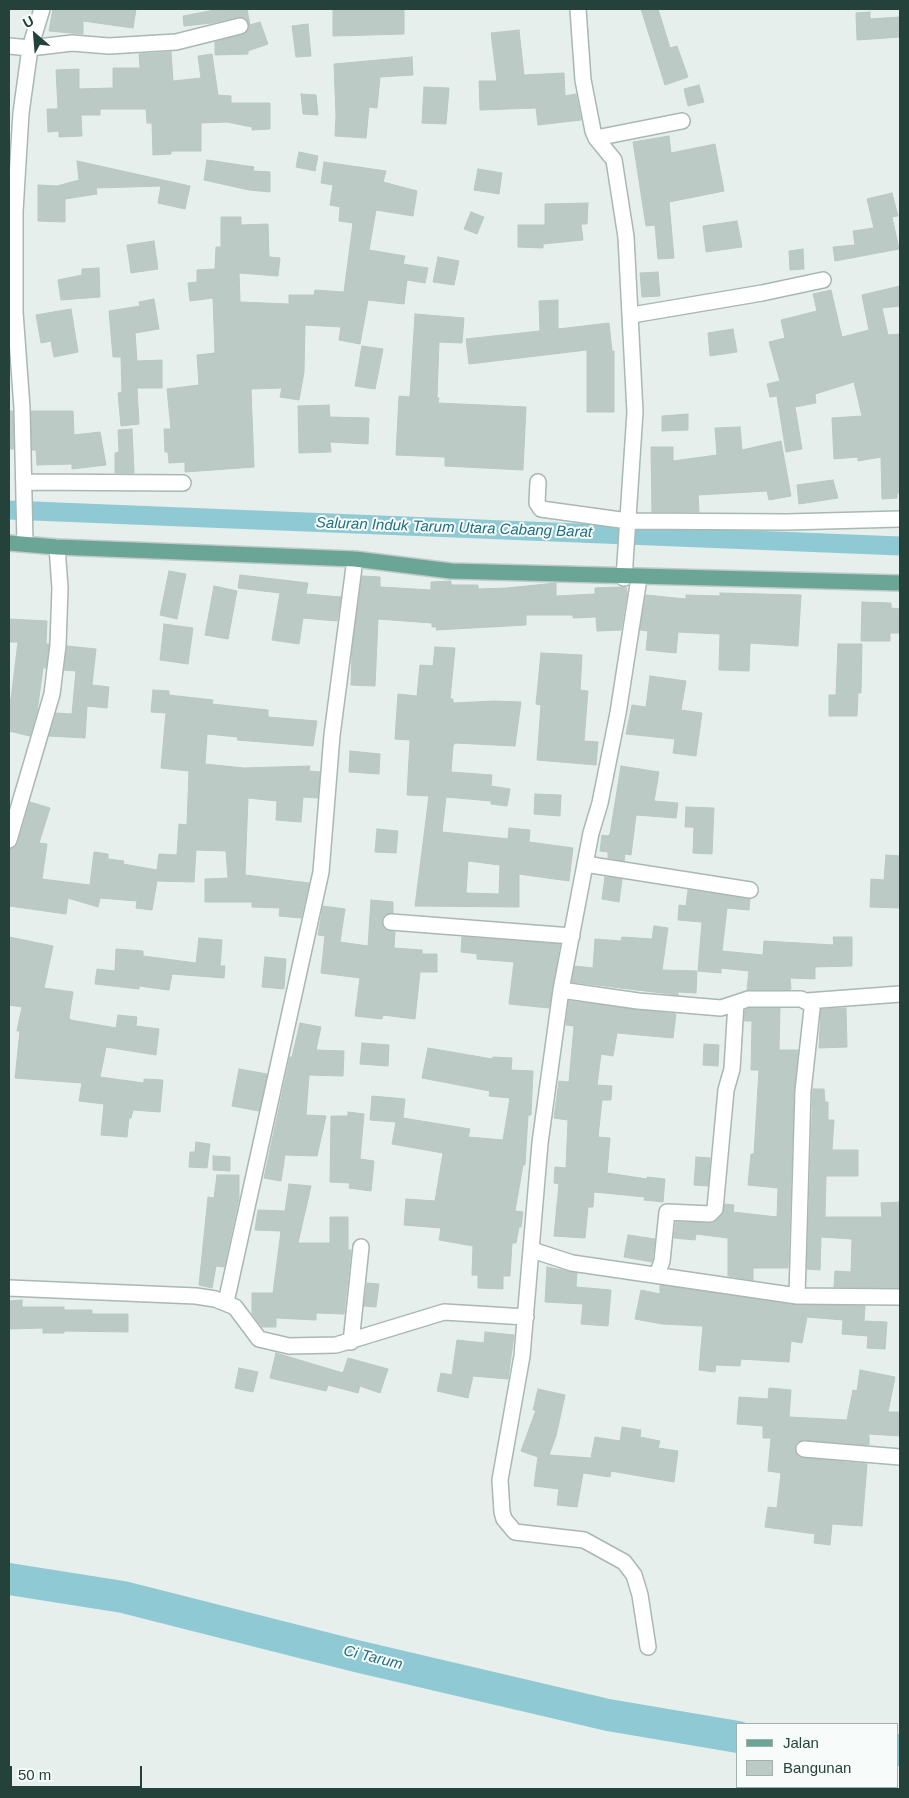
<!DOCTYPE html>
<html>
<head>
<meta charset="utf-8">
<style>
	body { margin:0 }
	#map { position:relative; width:909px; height:1798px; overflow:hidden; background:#e6efeb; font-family:Helvetica,sans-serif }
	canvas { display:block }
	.frame { position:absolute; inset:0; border:10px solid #24423a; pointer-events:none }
	.legend { position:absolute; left:736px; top:1723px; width:162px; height:65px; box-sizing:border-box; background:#f7fbf9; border:1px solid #a3b1ad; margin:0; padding:6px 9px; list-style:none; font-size:15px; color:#24423a }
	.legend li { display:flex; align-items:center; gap:10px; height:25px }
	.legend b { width:25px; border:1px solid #a3b1ad }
	.north { position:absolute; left:10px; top:10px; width:50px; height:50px; -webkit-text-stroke:4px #f7fbf9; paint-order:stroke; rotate:333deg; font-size:14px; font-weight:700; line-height:20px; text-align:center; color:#24423a }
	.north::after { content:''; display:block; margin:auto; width:18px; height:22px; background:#24423a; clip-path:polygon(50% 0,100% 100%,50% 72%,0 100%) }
	.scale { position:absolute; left:10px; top:1766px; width:132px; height:22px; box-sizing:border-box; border:2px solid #24423a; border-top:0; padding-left:6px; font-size:15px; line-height:18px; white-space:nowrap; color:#24423a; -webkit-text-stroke:4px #f7fbf9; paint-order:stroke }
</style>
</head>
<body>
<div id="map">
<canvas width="909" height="1798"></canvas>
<div class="frame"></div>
<ul class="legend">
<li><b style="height:6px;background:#6aa596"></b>Jalan</li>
<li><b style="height:14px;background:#bbcac4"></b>Bangunan</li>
</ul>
<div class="north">U</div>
<div class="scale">50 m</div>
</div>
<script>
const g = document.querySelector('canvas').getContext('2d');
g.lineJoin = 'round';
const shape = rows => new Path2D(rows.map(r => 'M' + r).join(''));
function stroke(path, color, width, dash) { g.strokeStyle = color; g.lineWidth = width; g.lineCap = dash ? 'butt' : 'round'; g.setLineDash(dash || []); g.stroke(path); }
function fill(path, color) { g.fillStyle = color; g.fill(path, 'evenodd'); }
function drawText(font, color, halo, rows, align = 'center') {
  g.font = font + ' Helvetica,sans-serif'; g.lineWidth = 4; g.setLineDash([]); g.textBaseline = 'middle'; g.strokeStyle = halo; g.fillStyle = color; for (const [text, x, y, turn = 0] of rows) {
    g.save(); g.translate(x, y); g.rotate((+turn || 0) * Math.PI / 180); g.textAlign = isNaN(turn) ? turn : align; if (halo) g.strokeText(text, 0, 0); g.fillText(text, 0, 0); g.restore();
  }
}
const canal = shape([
	[9,510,900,546]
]);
const river = shape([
	[9,1579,123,1597,356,1656,608,1715,738,1737],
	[898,1750,900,1750]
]);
const building = shape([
	[53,9,136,9,133,28,83,21,83,34,49,31,53,9],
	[220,9,247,9,250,25,260,22,268,44,248,51,248,54,215,55,215,42,246,33,249,28,246,19,238,17,212,23,184,26,183,16,220,9],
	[333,9,404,9,404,34,333,36,333,9],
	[641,9,658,9,670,48,677,46,688,77,665,85,641,9],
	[870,12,870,19,900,17,900,37,857,40,856,13,870,12],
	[308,24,311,56,296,57,292,26,308,24],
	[519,30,524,75,564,73,565,96,576,94,581,120,538,125,536,108,480,110,479,81,497,81,491,33,519,30],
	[171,52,173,81,201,78,198,56,212,54,218,95,231,96,231,103,270,103,270,129,252,130,252,127,227,122,201,123,201,151,171,151,171,154,153,155,152,123,147,123,146,109,100,109,100,115,81,115,82,136,59,137,59,131,48,132,47,109,58,109,56,70,79,69,79,89,113,88,113,68,140,68,139,54,171,52],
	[412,57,413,75,380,77,377,108,369,107,366,138,335,136,336,116,334,64,412,57],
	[699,85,704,102,688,106,684,89,699,85],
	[424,87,449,88,446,124,422,123,424,87],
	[301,94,316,95,318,115,303,114,301,94],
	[669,136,671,153,715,144,724,191,669,202,674,258,658,259,655,225,646,226,633,142,669,136],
	[299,152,318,156,315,171,296,167,299,152],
	[207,160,254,167,253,171,270,172,270,192,249,190,204,180,207,160],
	[77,161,190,186,185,209,158,203,161,186,96,188,97,194,65,199,65,222,38,221,38,185,57,186,79,180,77,161],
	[324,162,386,171,383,182,417,191,413,216,376,210,369,250,405,256,403,264,428,268,425,283,407,280,404,304,368,300,360,344,339,340,341,327,305,325,304,372,299,400,280,397,282,388,251,389,254,467,185,472,185,462,169,463,168,452,165,452,164,429,171,429,167,389,199,385,197,355,215,353,213,298,190,301,188,283,197,282,197,270,215,269,216,247,221,247,221,217,241,217,241,225,268,224,269,257,280,258,278,276,239,273,240,302,289,304,289,295,314,295,315,290,344,292,353,223,339,221,340,207,330,205,333,185,321,183,324,162],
	[478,169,502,173,499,194,474,190,478,169],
	[892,193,898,216,892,217,899,249,835,261,833,247,855,245,853,231,874,228,867,199,892,193],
	[588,203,587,224,581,224,583,240,543,244,543,248,518,247,518,225,545,225,545,204,588,203],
	[471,212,484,217,477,234,464,229,471,212],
	[737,221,742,247,706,252,703,226,737,221],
	[154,241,158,269,131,273,127,245,154,241],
	[803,249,804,269,790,270,789,251,803,249],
	[438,257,459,261,454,285,433,282,438,257],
	[99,268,100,297,61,300,58,280,82,275,82,269,99,268],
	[658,272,660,296,642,297,640,273,658,272],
	[900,286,900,306,882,308,888,335,900,334,900,493,897,493,897,498,882,499,881,457,858,461,858,457,834,459,832,418,862,416,854,382,815,394,816,403,795,407,802,449,786,452,777,396,770,397,767,384,780,381,769,342,785,338,781,320,817,311,813,294,831,290,842,337,869,330,862,295,900,286],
	[154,299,159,329,135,333,137,361,162,360,162,388,137,388,139,424,121,426,118,393,122,392,121,357,113,357,109,311,140,306,139,302,154,299],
	[558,300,558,329,609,323,612,351,614,351,614,412,587,412,587,350,469,364,466,339,540,331,539,301,558,300],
	[71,309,78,352,54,357,51,341,41,343,36,315,71,309],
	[415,314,464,318,462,343,439,342,437,398,439,398,438,403,526,407,523,470,445,466,445,457,396,455,399,396,410,397,415,314],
	[733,329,737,352,710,356,708,333,733,329],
	[362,346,383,349,375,389,355,386,362,346],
	[329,405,330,417,369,418,368,444,330,442,331,452,299,453,298,406,329,405],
	[9,411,13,411,14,449,9,449,9,411],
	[31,411,73,411,74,435,100,432,106,465,72,469,72,464,37,465,36,450,32,450,31,411],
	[688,414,688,430,662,431,662,416,688,414],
	[740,427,742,450,781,441,791,496,769,500,767,491,698,495,699,512,652,512,651,447,673,447,673,461,717,455,715,428,740,427],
	[132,429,134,473,115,473,115,453,119,452,118,430,132,429],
	[833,480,838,498,799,504,797,485,833,480],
	[169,571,186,574,177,619,160,615,169,571],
	[240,575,308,583,306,594,341,597,337,621,303,618,299,644,272,640,280,593,238,588,240,575],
	[362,576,380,577,380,587,431,590,431,582,451,581,451,585,478,585,478,589,507,588,556,583,556,596,595,594,595,588,621,587,626,587,627,593,621,630,597,631,596,617,573,618,573,615,526,615,526,625,436,630,437,627,432,627,432,623,378,619,375,686,351,685,352,652,362,576],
	[214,586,237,591,228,639,205,635,214,586],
	[720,593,801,595,798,646,750,643,749,671,719,670,720,634,678,632,676,653,646,650,648,631,640,630,646,595,686,599,686,595,720,596,720,593],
	[862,602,891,603,891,608,900,609,900,633,890,633,890,641,861,641,862,602],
	[9,619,47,621,46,644,49,644,46,668,43,668,37,712,30,736,9,731,9,698,11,699,18,642,9,642,9,619],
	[164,624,193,628,188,664,160,660,164,624],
	[838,644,862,644,861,693,858,693,857,716,829,716,829,695,836,695,838,644],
	[67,646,96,649,92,685,109,687,107,708,87,706,85,738,49,736,56,713,72,714,76,671,64,670,67,646],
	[435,647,455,648,450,699,453,699,453,703,494,701,521,702,515,746,455,743,453,746,451,772,492,775,491,786,510,789,507,806,491,804,491,801,446,797,442,832,508,839,509,828,530,830,529,842,573,848,569,881,519,874,519,907,415,906,429,796,407,795,410,740,395,739,398,694,417,696,420,665,433,666,435,647],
	[468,861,500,865,499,894,466,893,468,861],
	[541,653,582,655,580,690,588,691,584,741,598,742,596,765,537,760,541,705,536,704,541,653],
	[650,676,686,681,681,710,702,713,696,756,673,753,675,739,626,734,632,705,646,707,650,676],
	[153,690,169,691,169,695,213,700,212,704,268,710,268,717,317,721,313,746,237,740,238,737,207,734,205,764,244,768,310,766,309,771,320,772,318,798,303,797,301,822,276,820,277,801,248,798,245,875,309,883,301,918,279,916,280,908,252,907,252,902,205,902,205,879,228,878,226,851,196,850,194,882,157,881,152,910,136,908,137,901,100,898,98,907,68,898,66,914,9,906,9,849,15,847,18,843,30,802,50,808,39,843,47,844,42,879,90,885,94,852,108,854,108,859,124,861,123,864,157,870,159,854,177,855,179,824,187,825,189,771,161,768,166,713,151,712,153,690],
	[350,751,380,754,379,774,349,772,350,751],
	[621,766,659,772,654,801,678,803,676,818,636,815,631,855,625,854,624,861,608,858,608,852,600,851,602,835,608,836,610,834,621,766],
	[535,794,561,795,560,816,534,814,535,794],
	[686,807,714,808,712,854,693,853,694,827,685,827,686,807],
	[377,829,398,831,396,853,375,852,377,829],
	[886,855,900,856,900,908,870,907,871,879,884,880,886,855],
	[605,877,622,879,619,902,602,899,605,877],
	[688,890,750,899,749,910,727,908,722,951,763,955,764,941,834,945,833,937,852,937,852,966,815,967,815,979,790,978,791,989,787,990,747,990,749,971,721,968,721,973,698,971,702,922,678,920,679,905,686,906,688,890],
	[371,900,393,902,393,913,387,914,382,922,385,929,395,932,394,948,422,950,422,954,437,954,437,972,420,972,415,1019,383,1015,382,1019,355,1016,360,978,321,973,325,936,318,935,323,906,345,909,340,942,368,946,371,900],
	[654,926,668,928,662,970,697,971,696,993,678,992,678,995,572,982,575,966,593,968,595,939,621,941,622,937,652,939,654,926],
	[9,937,53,946,44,988,73,992,69,1018,71,1020,116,1028,118,1015,137,1017,136,1026,159,1029,156,1055,106,1047,100,1077,144,1083,144,1079,163,1080,160,1112,133,1110,131,1118,129,1118,127,1137,101,1135,104,1104,79,1101,82,1083,15,1078,20,1031,17,1031,22,1007,9,1005,9,937],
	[462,937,560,944,549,1008,509,1004,514,962,477,959,477,954,461,952,462,937],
	[199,938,222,940,220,966,225,966,224,978,172,974,169,990,139,986,139,989,95,984,97,969,115,971,116,949,143,951,143,956,196,963,199,938],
	[265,957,286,959,284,989,262,987,265,957],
	[569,1001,676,1014,673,1038,617,1033,613,1056,601,1054,597,1085,612,1086,611,1100,602,1100,598,1137,610,1138,607,1173,647,1179,647,1177,665,1179,663,1202,644,1200,645,1197,594,1192,593,1207,588,1207,585,1238,554,1236,559,1184,554,1183,555,1167,566,1168,568,1120,554,1118,559,1081,569,1082,574,1026,566,1025,569,1001],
	[750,1008,780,1008,779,1050,798,1050,794,1091,788,1268,753,1268,753,1280,728,1276,728,1238,696,1234,695,1240,674,1238,676,1222,713,1223,722,1215,725,1204,734,1205,733,1212,777,1217,778,1188,748,1185,751,1154,754,1154,759,1070,751,1070,752,1021,744,1021,745,1010,750,1008],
	[846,1008,847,1047,819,1048,821,1009,846,1008],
	[300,1023,321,1027,316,1050,344,1051,343,1076,309,1075,306,1115,326,1116,317,1156,285,1155,281,1181,264,1178,290,1057,292,1057,300,1023],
	[362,1043,389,1045,388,1066,360,1064,362,1043],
	[704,1044,719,1045,718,1066,703,1065,704,1044],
	[428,1048,492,1059,493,1057,512,1058,511,1070,533,1071,531,1115,528,1115,525,1165,523,1165,515,1211,523,1212,521,1227,519,1227,516,1243,512,1243,510,1276,503,1276,503,1289,478,1288,478,1275,472,1275,473,1246,439,1240,441,1228,404,1225,406,1199,435,1201,443,1153,392,1144,396,1122,370,1120,372,1096,405,1099,403,1118,470,1129,468,1137,503,1140,510,1098,489,1096,490,1091,422,1078,428,1048],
	[239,1069,267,1074,259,1111,232,1106,239,1069],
	[813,1089,824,1089,825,1102,828,1102,828,1120,834,1120,832,1150,858,1150,858,1176,826,1176,825,1217,882,1217,881,1203,900,1202,900,1288,834,1287,835,1271,851,1272,852,1239,821,1237,820,1270,807,1269,813,1089],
	[348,1112,364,1114,360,1159,374,1161,371,1191,349,1188,350,1183,330,1182,331,1116,348,1116,348,1112],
	[196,1142,210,1144,207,1168,189,1167,190,1152,195,1152,196,1142],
	[213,1156,230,1157,230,1171,213,1170,213,1156],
	[696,1157,710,1158,708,1186,694,1185,696,1157],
	[217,1175,239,1175,239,1198,224,1267,216,1266,212,1288,199,1285,208,1197,214,1198,217,1175],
	[289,1184,311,1186,298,1243,330,1243,330,1217,348,1217,348,1250,351,1250,344,1314,316,1313,316,1320,276,1318,276,1327,262,1327,252,1314,252,1293,273,1293,281,1231,255,1230,258,1210,285,1211,289,1184],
	[628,1235,655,1239,652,1262,624,1257,628,1235],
	[547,1267,577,1273,576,1287,611,1290,608,1326,581,1324,583,1304,545,1302,547,1267],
	[367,1283,379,1284,376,1307,364,1306,367,1283],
	[660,1285,796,1305,865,1306,864,1321,887,1322,885,1349,867,1348,868,1336,842,1334,843,1320,807,1317,802,1343,791,1341,789,1362,741,1359,740,1366,716,1365,715,1372,699,1370,703,1326,662,1324,635,1319,641,1290,660,1294,660,1285],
	[22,1300,22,1307,64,1307,64,1310,92,1310,92,1314,128,1314,128,1332,64,1331,64,1333,43,1333,43,1328,9,1329,9,1301,22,1300],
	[485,1332,514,1335,508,1379,473,1376,468,1398,437,1391,441,1373,452,1375,457,1340,484,1343,485,1332],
	[276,1353,343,1373,348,1358,388,1369,380,1393,360,1386,358,1393,328,1385,326,1391,270,1378,276,1353],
	[239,1368,258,1372,253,1392,235,1388,239,1368],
	[860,1370,895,1377,888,1412,900,1412,900,1436,869,1434,869,1445,804,1440,797,1443,795,1449,798,1456,803,1458,867,1464,862,1526,832,1524,830,1545,814,1543,815,1534,765,1527,768,1507,777,1508,781,1473,768,1471,771,1438,763,1438,763,1426,737,1424,739,1397,768,1399,769,1388,791,1390,789,1417,847,1420,853,1390,857,1391,860,1370],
	[538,1389,565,1395,556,1436,549,1455,591,1458,595,1437,620,1441,622,1427,641,1430,640,1437,660,1441,658,1448,678,1451,674,1482,611,1471,610,1477,583,1473,577,1507,557,1505,559,1489,534,1486,538,1457,521,1451,536,1410,533,1410,538,1389]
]);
const minor = shape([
	[578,9,583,80,593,131,596,138,614,160,626,237,635,412,624,578],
	[9,46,30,48,72,43,109,46,176,42,240,26],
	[596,138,682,121],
	[632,315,762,293,823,280],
	[24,482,183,483],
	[538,482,537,503,541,509,628,521,787,522,900,519],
	[25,543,22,408,15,312,15,211,21,113,30,48,42,9],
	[639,578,618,713,600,803,591,833,561,990,540,1143,522,1356,500,1480,502,1512,504,1519,515,1532,584,1540,624,1562,634,1575,640,1595,648,1647],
	[9,840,52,694,58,645,60,588,57,547],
	[585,864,750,890],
	[391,922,572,936],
	[561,990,638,1001,721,1008,748,999,801,999,811,1004,812,1009,803,1091,797,1296],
	[807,1001,900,994],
	[532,1250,572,1263,797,1296,900,1297],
	[657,1275,662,1261,667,1212,710,1214,715,1209,726,1090,732,1069,736,1003],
	[9,1288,196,1296,215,1299,235,1307,259,1339,289,1346,336,1345,444,1312,526,1317],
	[226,1302,321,872,332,735,355,559],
	[351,1342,361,1247],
	[804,1449,900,1457]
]);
const major = shape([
	[9,543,57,547,355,559,451,571,900,583]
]);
const waterNames = [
	["Saluran Induk Tarum Utara Cabang Barat",454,528,2],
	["Ci Tarum",373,1658,14]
];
stroke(canal, '#8ec9d4', 19);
stroke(river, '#8ec9d4', 32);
fill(building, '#bbcac4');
stroke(building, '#b8c9c2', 1);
stroke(minor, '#a8b8b2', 18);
stroke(major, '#c2cac8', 18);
stroke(minor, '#fff', 15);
stroke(major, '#6aa596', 15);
drawText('italic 15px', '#1c6f80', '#f7fbf9', waterNames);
</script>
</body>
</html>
